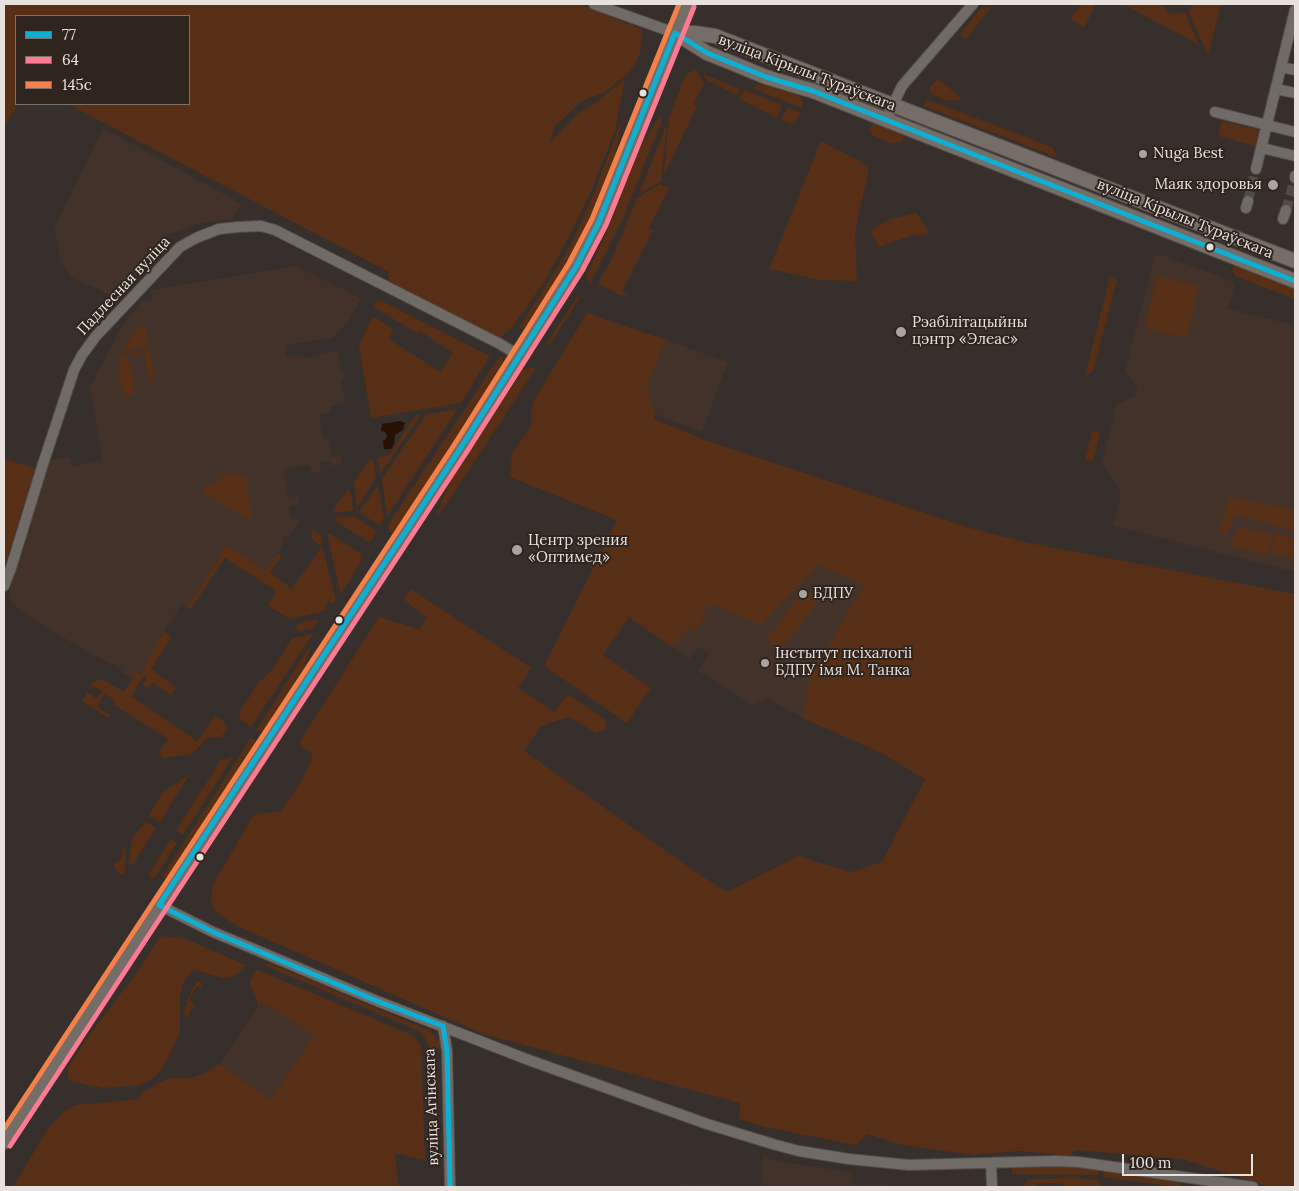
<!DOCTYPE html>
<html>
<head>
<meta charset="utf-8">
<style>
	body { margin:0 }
	#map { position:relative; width:1299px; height:1191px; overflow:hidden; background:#362f2c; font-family:Lora,serif }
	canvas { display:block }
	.frame { position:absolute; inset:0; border:5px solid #e9e1dd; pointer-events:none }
	.legend { position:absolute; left:15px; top:15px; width:175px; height:90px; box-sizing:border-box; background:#30241e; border:1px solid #7a706a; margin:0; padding:6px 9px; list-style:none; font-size:15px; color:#e9e1dd }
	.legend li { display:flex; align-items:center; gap:10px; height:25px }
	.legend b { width:25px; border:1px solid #7a706a }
	.scale { position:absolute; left:1122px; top:1154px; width:131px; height:22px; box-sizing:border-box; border:2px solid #e9e1dd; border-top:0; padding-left:6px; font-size:15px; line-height:18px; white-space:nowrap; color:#e9e1dd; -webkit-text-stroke:4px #30241e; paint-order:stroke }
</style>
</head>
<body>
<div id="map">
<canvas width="1299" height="1191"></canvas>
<div class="frame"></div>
<ul class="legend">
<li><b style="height:6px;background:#0dafd3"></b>77</li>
<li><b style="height:6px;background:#fe7a93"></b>64</li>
<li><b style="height:6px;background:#f78048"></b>145с</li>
</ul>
<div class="scale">100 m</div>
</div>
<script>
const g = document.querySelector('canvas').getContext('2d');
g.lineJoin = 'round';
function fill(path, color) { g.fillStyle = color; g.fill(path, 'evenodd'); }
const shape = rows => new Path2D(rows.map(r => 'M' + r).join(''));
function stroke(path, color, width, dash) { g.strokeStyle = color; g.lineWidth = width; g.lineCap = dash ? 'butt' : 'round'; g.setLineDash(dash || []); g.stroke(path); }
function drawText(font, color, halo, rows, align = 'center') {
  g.font = font + ' Lora,serif'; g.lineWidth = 4; g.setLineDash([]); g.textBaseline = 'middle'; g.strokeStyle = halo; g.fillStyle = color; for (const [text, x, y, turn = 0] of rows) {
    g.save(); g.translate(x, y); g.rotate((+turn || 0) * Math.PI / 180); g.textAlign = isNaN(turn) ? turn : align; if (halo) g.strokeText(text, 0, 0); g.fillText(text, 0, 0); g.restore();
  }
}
const built = shape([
	[103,128,242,204,233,219,197,224,165,236,138,266,132,281,117,298,72,278,61,263,54,228],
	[1159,254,1230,280,1235,288,1228,309,1295,325,1295,572,1113,526,1121,494,1102,462,1117,402,1122,403,1131,397,1135,397,1137,385,1134,384,1130,376,1124,373,1155,256],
	[296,266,361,298,348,323,332,338,285,345,286,357,303,355,304,358,338,351,341,370,343,370,345,379,341,381,345,403,330,406,330,412,320,415,323,439,328,439,332,457,341,455,341,464,332,466,330,461,320,462,320,472,312,473,310,465,287,468,284,472,288,497,297,496,299,498,300,505,289,506,291,519,298,518,299,523,290,535,284,536,283,543,278,553,265,571,227,545,187,608,181,605,164,631,140,675,133,679,121,672,122,670,74,644,23,612,8,599,9,593,49,458,53,459,70,457,72,467,102,460,90,387,120,330,140,302,152,300,150,290],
	[666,340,728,362,702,432,655,414,647,387],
	[970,528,883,754,803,718,766,698,753,706,698,671,710,654,699,647,689,659,629,617,661,571],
	[261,1001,315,1035,271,1099,219,1064],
	[763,1156,775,1161,853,1172,852,1184,902,1186,902,1187,680,1187,680,1184,761,1187]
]);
const green = shape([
	[4,4,580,4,643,30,639,57,629,73,605,92,582,101,555,126,549,144,578,113,595,103,625,79,615,131,589,196,571,233,546,279,511,329,506,332,501,339,388,281,389,272,68,104,189,104,189,16,16,16,16,104,18,104,4,127],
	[1082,4,1096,4,1084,28,1070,18],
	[1123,4,1161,4,1169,13,1175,14,1185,12,1199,45],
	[1194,4,1221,4,1208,55,1188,11],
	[988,7,991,8,966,39,960,34,981,8],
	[696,70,704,83,694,104,697,106,664,175,669,118,685,76,688,73],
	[703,74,740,89,737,95,705,79],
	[938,79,963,99,948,101,931,94,929,88],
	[757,84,797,94,802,99,802,105,801,108,754,89],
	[744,90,782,105,777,118,739,99],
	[927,101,931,101,1052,147,1056,154,1055,158,1050,156,1049,154,923,106],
	[787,107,800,113,795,123,789,124,781,120],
	[660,116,662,120,623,218,590,284,586,276,603,240,635,158,643,142],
	[621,121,617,148,611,166,583,235,552,289,526,328,518,329,554,273,572,242,596,189],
	[1221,121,1260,130,1256,146,1218,136],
	[667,123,661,181,639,194],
	[873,123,904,135,902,141,893,144,873,136,869,130],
	[821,141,860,161,869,169,855,232,857,281,820,280,769,269],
	[660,184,669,188,649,228,653,230,622,291,628,295,622,296,598,284,614,254,637,198],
	[917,213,930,234,910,236,879,247,871,233,873,229,890,219],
	[1235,264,1295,288,1295,299,1235,276,1232,271],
	[1157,276,1199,286,1187,338,1145,328],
	[1110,277,1117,280,1093,371,1085,376],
	[581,296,549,346,546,344,577,297],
	[378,301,384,302,490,356,461,403,371,418,359,345,372,318,376,318,393,329,389,339,440,372,453,353,420,331,418,334,377,309,374,305],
	[587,313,666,340,647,386,655,414,654,419,705,440,970,528,1029,543,1295,594,1295,1187,1270,1187,1182,1159,1075,1150,1071,1156,1020,1151,972,1155,903,1145,867,1134,856,1145,765,1127,739,1119,740,1103,483,1034,237,926,216,912,211,905,212,886,253,816,259,813,280,812,301,782,312,758,312,754,301,746,300,741,379,617,419,629,427,618,403,599,411,589,531,668,518,688,554,712,568,694,605,719,606,730,596,733,569,717,541,726,524,751,687,866,727,892,798,856,851,872,882,862,925,779,883,754,803,718,810,678,864,585,819,565,761,625,712,604,703,613,705,616,693,634,692,625,672,647,629,617,603,655,651,688,627,723,544,666,617,520,510,477,512,453,531,427,531,409,535,399],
	[140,326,146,328,149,346,123,352,137,328],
	[149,349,155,380,150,382,144,353,128,356,132,378,137,382,133,384,134,396,124,396,118,367,122,355],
	[500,356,503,359,503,366,393,535,390,532,388,525],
	[528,368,536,368,439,515,437,514,450,480,523,369],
	[458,409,387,516,382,479,426,414],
	[416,415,421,415,380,474,378,458,390,454],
	[1092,431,1100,433,1093,461,1085,460],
	[4,459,35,468,4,569],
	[370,459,373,459,376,478,357,508,354,482],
	[239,473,246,478,252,516,249,520,204,493,203,486,221,482,220,476],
	[378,485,384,519,380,526,359,512],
	[348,490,351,492,353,511,333,513,333,509],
	[1229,497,1295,510,1295,531,1242,516,1235,516,1227,534,1220,532],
	[354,516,377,531,370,543,336,521,336,518],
	[1237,527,1240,527,1271,534,1273,538,1268,554,1265,555,1233,546,1232,544],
	[314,530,321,535,322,546,336,600,333,604,328,602,325,607,327,609,325,611,290,619,268,606,275,595,275,590,225,558,191,609,187,608,227,545,265,571,278,553,282,556,270,572,292,589,322,546,313,540,311,536,312,532],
	[327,532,360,553,362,556,361,562,342,592,340,592],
	[1276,533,1295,538,1295,559,1271,553],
	[802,589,821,597,798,629,785,644,774,649,768,634,777,628],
	[317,619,318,620,314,628,299,631,296,628,298,623],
	[164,631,172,637,151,669,176,687,171,695,153,683,149,688,143,685,147,678,144,676,131,696,197,741,215,716,223,720,227,730,221,737,209,738,204,741,192,754,163,758,159,753,168,739,114,705,114,699,104,694,97,707,110,715,108,718,83,702,83,700,87,692,97,699,102,691,97,688,90,687,93,682,102,679,124,692,136,673,140,675],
	[313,634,251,727,240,719,239,713,259,682,272,670,292,638],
	[309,647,311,648,304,667,264,730,261,732,256,731],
	[251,738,255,740,255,745,169,877,162,877],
	[234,756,184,833,182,834,176,830,221,760],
	[190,774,160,822,149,816,162,793],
	[146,822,156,828,132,866,129,864,132,838],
	[171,839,177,843,154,879,148,875],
	[122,849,126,849,125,874,122,875,115,870,114,864,122,859],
	[160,936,186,939,246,965,239,972,230,977,223,978,195,970,191,972,184,980,180,995,180,1029,178,1037,161,1071,153,1078,139,1085,103,1088,70,1081,68,1077,68,1067,87,1038,135,975],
	[271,964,430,1031,439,1040,442,1048,429,1048,427,1041,421,1032,264,965],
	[258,970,414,1036,421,1046,425,1160,395,1153,399,1187,13,1187,49,1127,64,1111,76,1105,140,1099,141,1093,168,1078,190,1078,201,1075,219,1064,271,1099,314,1035,261,1001,258,1006,250,982,254,972],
	[200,981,202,984,201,987,197,986,189,1000,195,1005,186,1018,184,1013,187,1000,197,982],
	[1061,1166,1099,1170,1099,1175,1012,1174,1012,1167],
	[1104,1171,1180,1181,1179,1187,1103,1177],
	[1070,1178,1099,1180,1099,1187,1063,1187,1063,1183,1035,1183,1035,1187,1021,1187,1029,1179]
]);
const water = shape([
	[400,421,405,423,403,430,395,435,394,444,391,449,384,449,383,441,386,439,387,436,385,432,381,431,382,424]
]);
const streetTunnel = shape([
	[1248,201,1256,169],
	[1286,210,1295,178]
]);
const street = shape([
	[594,4,675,33],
	[1281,67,1295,70],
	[1276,89,1295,93],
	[1215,112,1295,132],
	[886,120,902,86,973,4],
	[1262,148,1295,156],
	[1256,169,1295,10],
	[1295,178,1295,176],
	[1246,208,1248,201],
	[1283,219,1286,210],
	[4,586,11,568,42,467,74,370,82,355,96,336,180,247,196,238,219,229,238,227,261,226,275,230,500,344,520,356],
	[159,905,213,932,261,952,377,1001,526,1059,707,1124,776,1145,799,1151,849,1159,909,1165,1056,1161,1079,1162,1253,1187],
	[443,1026,447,1051,450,1187],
	[991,1164,992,1187]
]);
const secondary = shape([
	[675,33,707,53,732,63,766,77,813,91,1295,281],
	[676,33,695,33,715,36,1295,261],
	[4,1142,462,446,576,267,599,222,687,4]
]);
const bus1 = shape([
	[675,33,707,53,766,77,813,91,1295,281],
	[159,905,462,446,576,267,599,222,675,33],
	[159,905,213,932,377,1001,443,1026],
	[443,1026,447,1051,450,1187]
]);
const bus2 = shape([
	[10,1146,468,450,582,271,606,225,694,7]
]);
const bus3 = shape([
	[4,1129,456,442,569,263,592,219,679,4]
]);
const markers = [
	[643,93,4.5,"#e9e1dd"],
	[1143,154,5,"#aaa39f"],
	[1273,185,6,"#aaa39f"],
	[1210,247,4.5,"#e9e1dd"],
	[901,332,6,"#aaa39f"],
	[517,550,6,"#aaa39f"],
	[803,594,5,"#aaa39f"],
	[339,620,4.5,"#e9e1dd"],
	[765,663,5,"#aaa39f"],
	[200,857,4.5,"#e9e1dd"]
];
const streetNames = [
	["вуліца Кірылы Тураўскага",807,73,21],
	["вуліца Кірылы Тураўскага",1185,219,22],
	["Падлесная вуліца",124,286,-47],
	["вуліца Агінскага",432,1107,-92]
];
const poiNames = [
	["Nuga Best",1153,154],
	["Маяк здоровья",1262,185,"right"],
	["Рэабілітацыйны",912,323],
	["цэнтр «Элеас»",912,340],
	["Центр зрения",528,541],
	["«Оптимед»",528,558],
	["БДПУ",813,594],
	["Інстытут псіхалогіі",775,654],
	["БДПУ імя М. Танка",775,671]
];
fill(built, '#433229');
fill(green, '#572f16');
fill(water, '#281005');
stroke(streetTunnel, '#514a47', 10, [10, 5]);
stroke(street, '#524c4a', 12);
stroke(secondary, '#524c4a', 16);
stroke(street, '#716b68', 10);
stroke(secondary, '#756d68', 14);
stroke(bus1, '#0dafd3', 5);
stroke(bus2, '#fe7a93', 5);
stroke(bus3, '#f78048', 5);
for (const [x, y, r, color] of markers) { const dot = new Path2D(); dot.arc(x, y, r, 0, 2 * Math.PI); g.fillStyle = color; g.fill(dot); stroke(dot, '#30241e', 2); }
drawText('15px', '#e9e1dd', '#30241e', streetNames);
drawText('15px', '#e9e1dd', '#30241e', poiNames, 'left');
</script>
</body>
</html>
